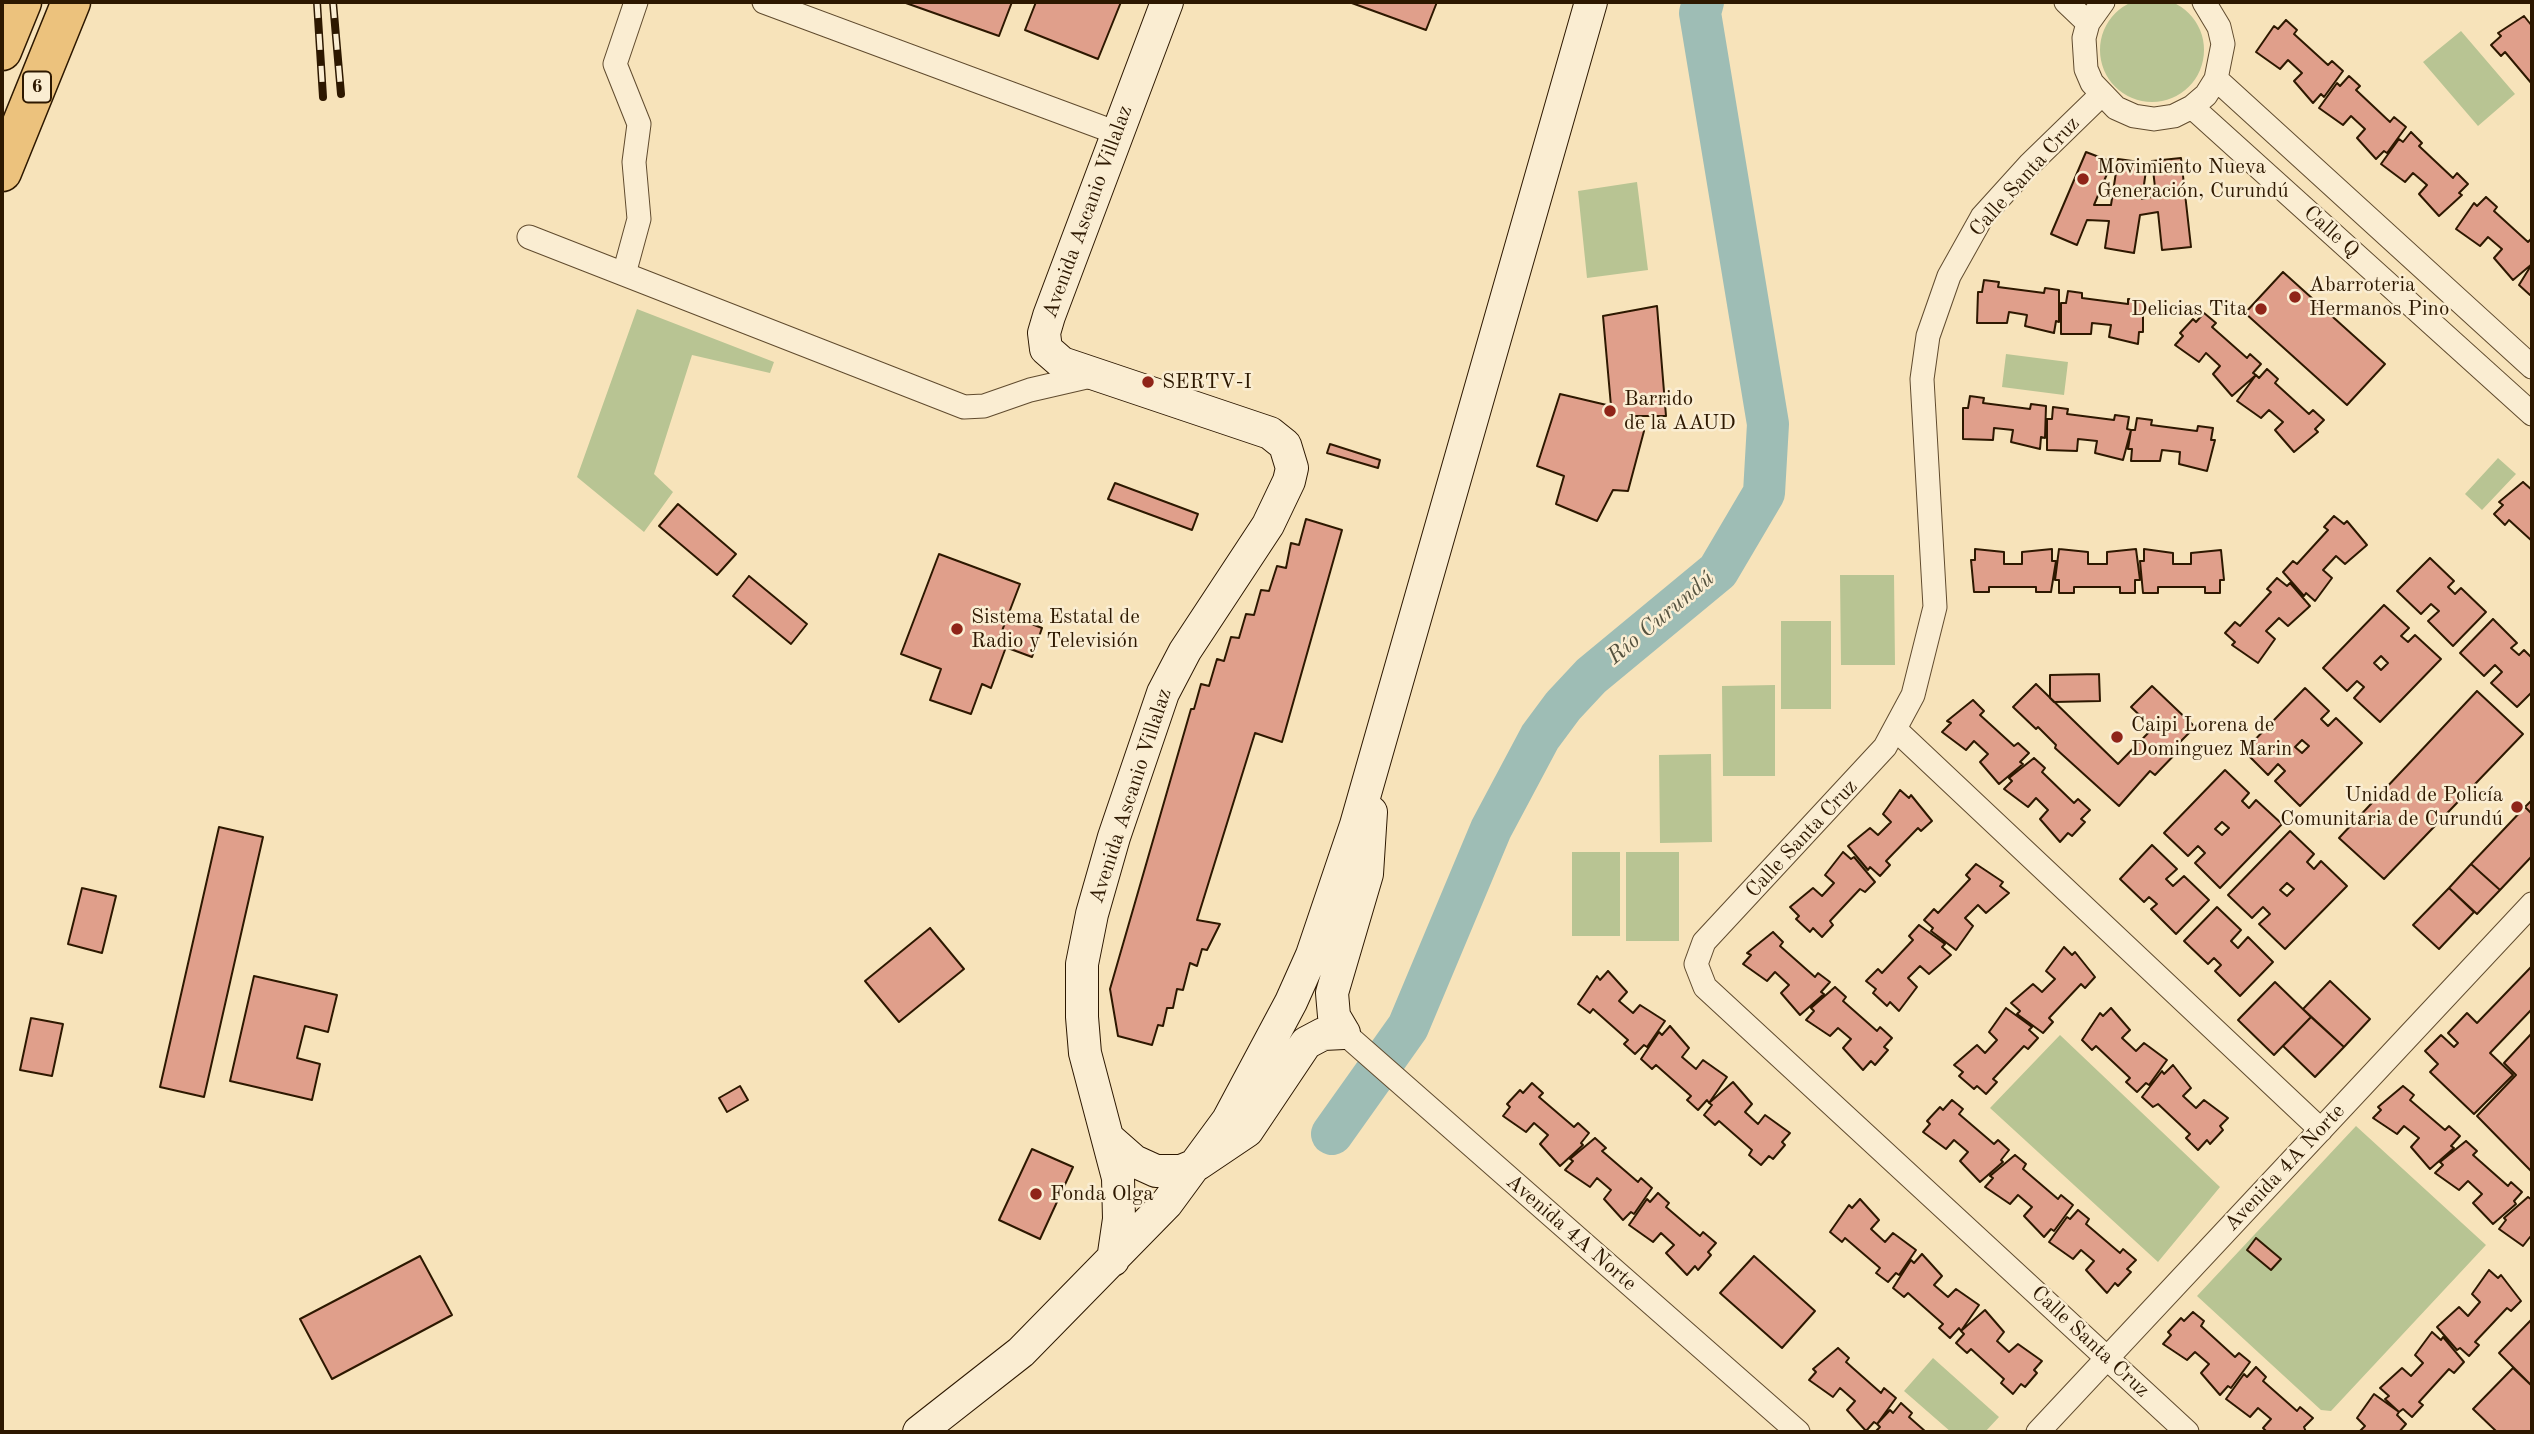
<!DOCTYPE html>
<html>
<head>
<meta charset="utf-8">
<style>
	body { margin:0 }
	#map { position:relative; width:2534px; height:1434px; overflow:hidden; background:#f7e3ba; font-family:"Old Standard TT",serif }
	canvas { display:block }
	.frame { position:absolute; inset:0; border:4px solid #2d1800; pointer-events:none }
</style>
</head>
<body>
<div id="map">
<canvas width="2534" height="1434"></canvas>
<div class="frame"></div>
</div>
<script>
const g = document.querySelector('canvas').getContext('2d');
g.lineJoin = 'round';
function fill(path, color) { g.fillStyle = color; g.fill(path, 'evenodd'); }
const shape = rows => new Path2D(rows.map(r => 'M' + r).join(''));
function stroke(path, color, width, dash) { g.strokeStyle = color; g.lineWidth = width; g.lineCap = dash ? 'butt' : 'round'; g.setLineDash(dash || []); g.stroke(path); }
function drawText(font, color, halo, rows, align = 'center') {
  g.font = font + ' "Old Standard TT",serif'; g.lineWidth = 5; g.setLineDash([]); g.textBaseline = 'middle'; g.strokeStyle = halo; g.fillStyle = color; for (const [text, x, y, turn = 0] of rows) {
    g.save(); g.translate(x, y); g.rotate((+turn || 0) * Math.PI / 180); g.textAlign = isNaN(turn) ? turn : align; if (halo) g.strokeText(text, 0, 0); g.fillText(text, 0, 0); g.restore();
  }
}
const green = shape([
	'2100 50a52 52 0 1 1 104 0a52 52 0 1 1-104 0Z',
	[2461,31,2515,94,2478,126,2423,62],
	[1637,182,1648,270,1587,278,1578,191],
	[637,309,774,362,770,373,692,355,654,474,673,492,644,532,577,477],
	[2006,354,2068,362,2064,395,2002,387],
	[2498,458,2516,474,2482,510,2465,494],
	[1840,575,1894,575,1895,665,1841,665],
	[1781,621,1831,621,1831,709,1781,709],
	[1775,685,1775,776,1723,776,1722,686],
	[1711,754,1712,842,1660,843,1659,755],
	[1572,852,1620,852,1620,936,1572,936],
	[1626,852,1679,852,1679,941,1626,941],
	[2060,1035,2220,1187,2158,1262,1990,1108],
	[2356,1126,2486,1245,2331,1411,2321,1410,2197,1296],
	[1933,1358,1999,1417,1985,1432,1951,1432,1904,1391]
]);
const river = shape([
	[1332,1134,1408,1027,1491,829,1540,737,1563,706,1591,676,1718,571,1764,493,1768,424,1700,13,1703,2]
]);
const building = shape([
	[903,2,1012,2,999,36,903,2],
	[1036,2,1121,2,1098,59,1025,30,1036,2],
	[1349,2,1437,2,1426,30,1349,2],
	[2524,16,2532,26,2532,84,2505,52,2501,56,2491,45,2501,36,2498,33,2524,16],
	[2286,20,2297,30,2294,34,2328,65,2332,61,2343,71,2324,97,2321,94,2313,103,2294,81,2302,73,2288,60,2280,69,2256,52,2274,26,2278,29,2286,20],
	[2349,76,2360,86,2356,90,2390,122,2394,117,2406,127,2387,153,2384,151,2376,159,2357,138,2365,129,2351,116,2343,125,2319,108,2337,83,2340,86,2349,76],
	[2411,132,2422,143,2419,146,2453,178,2457,173,2468,184,2459,193,2462,195,2439,216,2419,194,2427,185,2413,173,2405,182,2381,164,2399,139,2403,142,2411,132],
	[2086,152,2112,162,2094,205,2111,205,2118,159,2147,163,2142,199,2156,196,2152,161,2181,158,2191,247,2162,250,2158,212,2140,215,2134,253,2105,248,2109,221,2087,220,2077,245,2051,234,2086,152],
	[2486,197,2497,207,2494,211,2528,242,2532,238,2532,264,2513,280,2494,258,2502,249,2488,237,2480,246,2456,229,2474,203,2477,206,2486,197],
	[2532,264,2532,293,2530,295,2519,285,2532,264],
	[2283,272,2385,364,2347,405,2245,313,2283,272],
	[1984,280,1999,282,1998,287,2044,293,2045,288,2059,290,2059,322,2056,321,2054,333,2025,326,2027,315,2009,312,2007,323,1977,323,1978,292,1982,292,1984,280],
	[2068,291,2082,293,2082,298,2128,304,2128,299,2143,300,2143,332,2139,332,2138,344,2109,337,2111,325,2092,323,2091,334,2061,334,2061,303,2066,303,2068,291],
	[1657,306,1666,416,1633,416,1644,431,1628,491,1613,490,1597,521,1556,504,1564,476,1537,466,1560,394,1611,406,1603,316,1657,306],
	[2204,313,2216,323,2212,327,2247,358,2250,354,2261,364,2253,373,2256,375,2232,396,2213,374,2220,366,2206,353,2199,362,2175,345,2183,336,2180,333,2193,319,2196,322,2204,313],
	[2267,369,2278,379,2275,383,2309,414,2313,410,2324,420,2315,429,2318,432,2294,452,2275,430,2283,422,2269,410,2261,418,2237,401,2256,375,2259,378,2267,369],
	[1970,396,1984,398,1983,403,2030,409,2031,404,2046,406,2045,438,2041,437,2040,449,2011,442,2013,430,1994,428,1993,440,1963,439,1963,408,1968,408,1970,396],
	[2053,407,2068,409,2067,414,2114,420,2115,415,2129,417,2127,429,2131,430,2123,460,2095,453,2097,441,2078,439,2077,451,2047,450,2047,419,2052,419,2053,407],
	[2137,418,2152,420,2151,425,2197,431,2198,426,2213,428,2211,440,2215,440,2207,471,2179,464,2180,452,2162,450,2160,461,2131,461,2132,449,2128,449,2131,430,2135,430,2137,418],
	[1330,444,1380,460,1378,468,1327,453,1330,444],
	[2523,482,2532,490,2532,541,2509,520,2505,525,2494,514,2503,505,2499,502,2523,482],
	[1115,483,1198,514,1192,530,1108,499,1115,483],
	[678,504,736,554,717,575,659,526,678,504],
	[2334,516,2344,524,2347,521,2367,545,2345,564,2336,556,2323,570,2332,578,2315,601,2306,593,2304,596,2283,572,2293,561,2297,564,2328,530,2324,527,2334,516],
	[1306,519,1342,530,1282,742,1255,733,1197,920,1220,924,1207,950,1202,949,1197,966,1190,963,1183,990,1177,989,1173,1008,1167,1008,1163,1026,1158,1025,1152,1045,1118,1036,1110,989,1191,709,1194,709,1201,684,1209,686,1217,659,1224,661,1231,637,1239,638,1246,614,1254,615,1261,590,1269,591,1277,566,1286,568,1291,543,1299,545,1306,519],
	[1975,549,2004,552,2004,564,2022,564,2022,552,2052,549,2052,561,2056,561,2051,592,2036,592,2036,587,1989,587,1989,592,1974,592,1971,560,1975,560,1975,549],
	[2059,549,2088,552,2088,564,2107,564,2107,552,2136,549,2140,580,2135,580,2135,593,2120,593,2120,587,2074,587,2074,593,2059,593,2059,580,2055,580,2059,549],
	[2144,549,2173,553,2173,564,2191,564,2191,553,2221,550,2224,580,2220,580,2220,593,2205,593,2205,587,2158,587,2158,593,2143,593,2140,561,2144,561,2144,549],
	[939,554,1020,584,997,644,1006,647,991,688,982,684,971,714,930,700,941,669,901,654,939,554],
	[2430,558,2454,581,2448,587,2455,594,2461,588,2486,612,2453,646,2428,621,2439,611,2431,604,2421,614,2397,591,2430,558],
	[749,576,807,624,791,644,733,596,749,576],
	[2277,578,2287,586,2290,583,2310,606,2288,626,2279,618,2266,631,2275,639,2258,663,2232,645,2235,642,2225,633,2235,622,2240,626,2271,592,2267,589,2277,578],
	[2384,605,2409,628,2401,636,2408,642,2415,635,2441,659,2380,722,2354,698,2364,687,2357,681,2347,691,2323,668,2384,605],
	[2381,656,2388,663,2381,670,2374,663,2381,656],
	[1008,615,1042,628,1032,657,997,644,1008,615],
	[2493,619,2517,643,2511,648,2519,655,2524,650,2532,658,2532,692,2517,707,2491,683,2502,672,2495,665,2484,676,2460,653,2493,619],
	[2099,674,2100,701,2054,702,2050,698,2050,675,2099,674],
	[2036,684,2118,764,2153,728,2131,707,2152,686,2195,727,2178,744,2181,748,2155,775,2150,771,2119,806,2055,748,2056,745,2038,727,2036,729,2013,707,2036,684],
	[2305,688,2329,711,2321,719,2328,726,2336,718,2362,743,2300,806,2275,781,2285,771,2278,764,2268,775,2244,751,2305,688],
	[2302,740,2309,746,2302,753,2295,747,2302,740],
	[2477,691,2523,734,2384,879,2339,838,2477,691],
	[1973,700,1984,711,1980,715,2014,746,2018,743,2029,753,2020,762,2023,764,1999,784,1980,762,1988,754,1974,741,1966,750,1942,732,1951,723,1947,721,1973,700],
	[2034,758,2045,768,2042,772,2074,803,2078,799,2090,810,2081,819,2085,822,2072,836,2068,833,2060,842,2040,819,2048,810,2036,798,2028,807,2004,789,2012,781,2009,778,2034,758],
	[2225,770,2249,793,2242,801,2249,808,2256,800,2282,824,2220,888,2195,863,2205,853,2198,846,2188,856,2164,833,2225,770],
	[2222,822,2229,828,2222,835,2215,829,2222,822],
	[1900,790,1909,798,1911,795,1932,821,1921,831,1918,828,1886,861,1890,865,1880,876,1870,867,1868,870,1848,846,1870,828,1878,835,1891,822,1883,814,1900,790],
	[2532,800,2532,814,2525,807,2532,800],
	[2525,807,2532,814,2532,856,2500,890,2471,864,2525,807],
	[219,827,263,837,204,1097,160,1087,219,827],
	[2290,831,2314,854,2307,862,2314,869,2321,861,2347,886,2285,949,2259,924,2270,914,2263,907,2252,918,2228,895,2290,831],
	[2287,883,2294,889,2287,896,2280,890,2287,883],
	[2152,845,2177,869,2166,879,2173,886,2184,876,2209,900,2176,934,2151,909,2157,904,2149,897,2144,902,2120,879,2152,845],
	[1843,852,1851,859,1854,857,1875,882,1865,892,1860,889,1830,921,1833,925,1822,937,1813,928,1810,932,1796,919,1799,916,1790,907,1813,888,1822,896,1834,883,1825,875,1843,852],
	[1976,864,2003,882,2000,886,2009,893,1986,913,1978,905,1965,918,1973,926,1956,950,1931,931,1933,928,1924,920,1934,909,1938,913,1970,879,1966,875,1976,864],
	[2471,864,2500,890,2477,914,2449,888,2471,864],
	[82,888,116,896,102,953,68,944,82,888],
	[2449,888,2474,912,2439,949,2413,925,2449,888],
	[2217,907,2241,930,2231,941,2238,948,2248,937,2273,962,2240,996,2215,971,2221,965,2214,958,2208,964,2184,941,2217,907],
	[1919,925,1945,944,1942,947,1951,955,1929,974,1920,966,1908,978,1917,987,1899,1011,1890,1002,1887,1006,1873,993,1876,989,1866,981,1878,969,1882,973,1913,940,1909,936,1919,925],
	[930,928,964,969,899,1022,865,981,930,928],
	[1773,932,1783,942,1780,946,1815,977,1818,973,1830,982,1821,992,1824,994,1800,1015,1781,993,1789,985,1775,972,1767,981,1743,964,1751,955,1747,953,1773,932],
	[2064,947,2072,955,2075,952,2095,977,2085,988,2081,984,2049,1018,2053,1022,2043,1033,2017,1014,2020,1011,2011,1003,2033,984,2042,992,2055,979,2046,971,2064,947],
	[2532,966,2532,1009,2490,1053,2513,1075,2474,1114,2430,1072,2438,1064,2425,1051,2441,1035,2454,1047,2458,1043,2448,1033,2467,1013,2477,1023,2532,966],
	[1608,971,1627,992,1619,1001,1633,1013,1640,1005,1665,1021,1647,1047,1644,1045,1635,1054,1624,1044,1628,1040,1593,1009,1590,1013,1578,1004,1597,976,1600,980,1608,971],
	[254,976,337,995,328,1032,305,1026,297,1058,320,1064,312,1100,230,1081,254,976],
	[2330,981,2370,1019,2344,1047,2303,1009,2330,981],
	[2275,982,2311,1017,2274,1055,2238,1020,2275,982],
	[1835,987,1846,997,1843,1001,1877,1031,1880,1027,1892,1038,1884,1047,1888,1050,1875,1065,1871,1061,1863,1070,1843,1048,1851,1039,1838,1028,1830,1036,1806,1020,1814,1011,1811,1008,1835,987],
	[2006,1008,2032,1027,2029,1030,2038,1038,2028,1049,2024,1046,1993,1079,1997,1082,1986,1094,1977,1086,1974,1089,1959,1076,1963,1072,1954,1065,1977,1045,1985,1053,1997,1040,1989,1032,2006,1008],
	[2111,1008,2130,1030,2122,1038,2136,1051,2144,1043,2167,1060,2149,1085,2146,1083,2137,1092,2126,1082,2130,1078,2096,1046,2092,1050,2082,1040,2100,1013,2103,1016,2111,1008],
	[2311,1017,2344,1047,2315,1077,2283,1046,2311,1017],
	[31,1018,63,1024,52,1076,20,1070,31,1018],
	[1670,1026,1689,1048,1682,1057,1696,1069,1703,1060,1727,1077,1709,1103,1707,1100,1698,1110,1687,1100,1691,1096,1656,1065,1652,1069,1641,1059,1659,1032,1662,1035,1670,1026],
	[2532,1033,2532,1172,2477,1116,2516,1075,2504,1063,2532,1033],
	[2173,1065,2191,1088,2183,1096,2196,1108,2204,1100,2228,1118,2220,1126,2223,1130,2210,1144,2207,1140,2198,1150,2186,1138,2190,1134,2158,1104,2153,1107,2142,1097,2162,1071,2164,1074,2173,1065],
	[1733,1082,1752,1104,1745,1112,1758,1124,1765,1115,1790,1133,1782,1142,1785,1145,1773,1159,1769,1156,1761,1165,1749,1155,1752,1150,1719,1121,1715,1125,1704,1115,1712,1105,1709,1103,1733,1082],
	[1532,1083,1543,1093,1539,1097,1574,1127,1578,1123,1589,1133,1581,1143,1583,1145,1560,1166,1540,1144,1548,1135,1534,1123,1526,1132,1503,1116,1510,1107,1507,1104,1520,1090,1523,1093,1532,1083],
	[740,1086,748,1100,727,1112,719,1098,740,1086],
	[2403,1086,2414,1095,2410,1100,2445,1130,2449,1126,2460,1136,2451,1146,2454,1148,2430,1169,2411,1147,2419,1138,2404,1126,2397,1134,2373,1118,2381,1110,2378,1107,2403,1086],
	[1952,1100,1963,1109,1959,1114,1994,1144,1998,1140,2009,1150,2001,1160,2003,1162,1980,1182,1960,1161,1968,1152,1954,1140,1946,1149,1923,1132,1930,1124,1927,1121,1940,1107,1943,1110,1952,1100],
	[1595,1138,1606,1148,1602,1151,1638,1182,1641,1178,1652,1188,1634,1214,1631,1212,1623,1220,1604,1199,1611,1190,1597,1178,1590,1187,1565,1170,1573,1161,1570,1159,1595,1138],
	[2466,1141,2477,1151,2473,1155,2508,1186,2511,1182,2522,1192,2514,1201,2516,1204,2493,1224,2473,1203,2482,1194,2468,1181,2459,1190,2435,1173,2443,1165,2440,1162,2466,1141],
	[1032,1149,1073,1167,1040,1239,999,1220,1032,1149],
	[2015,1155,2026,1164,2023,1169,2058,1199,2061,1195,2073,1205,2054,1231,2051,1229,2044,1237,2024,1216,2032,1207,2018,1195,2010,1204,1985,1187,1993,1178,1990,1176,2015,1155],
	[1658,1193,1669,1203,1666,1207,1700,1236,1703,1232,1716,1243,1708,1252,1711,1255,1698,1270,1695,1266,1687,1275,1666,1253,1674,1245,1661,1233,1653,1242,1629,1225,1647,1199,1650,1202,1658,1193],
	[2528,1197,2532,1200,2532,1239,2530,1237,2523,1246,2499,1229,2506,1220,2504,1218,2528,1197],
	[1860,1199,1879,1220,1871,1229,1885,1242,1893,1233,1916,1250,1899,1275,1896,1273,1888,1282,1876,1273,1880,1268,1845,1238,1842,1242,1830,1232,1849,1205,1852,1208,1860,1199],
	[2078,1210,2089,1219,2086,1224,2120,1253,2123,1249,2136,1260,2127,1269,2131,1272,2118,1286,2115,1283,2107,1293,2086,1270,2094,1261,2081,1250,2073,1259,2049,1242,2067,1217,2070,1219,2078,1210],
	[2256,1238,2281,1259,2271,1270,2247,1250,2256,1238],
	[1922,1254,1942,1276,1934,1285,1948,1297,1956,1289,1979,1305,1961,1331,1959,1328,1950,1338,1939,1328,1943,1324,1908,1293,1904,1297,1893,1288,1911,1260,1914,1263,1922,1254],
	[420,1256,452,1315,332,1379,300,1319,420,1256],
	[1754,1256,1815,1311,1782,1348,1720,1293,1754,1256],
	[2489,1270,2498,1278,2501,1275,2521,1301,2511,1311,2507,1308,2475,1342,2479,1345,2469,1356,2460,1348,2457,1350,2437,1327,2459,1307,2468,1316,2480,1302,2472,1294,2489,1270],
	[1985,1310,2004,1332,1997,1341,2009,1352,2018,1344,2042,1361,2034,1370,2037,1373,2025,1387,2021,1384,2013,1394,2001,1383,2004,1379,1971,1349,1967,1353,1956,1343,1964,1334,1961,1331,1985,1310],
	[2193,1312,2204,1321,2201,1326,2235,1357,2239,1353,2250,1362,2231,1388,2228,1386,2220,1395,2201,1373,2209,1364,2195,1352,2187,1360,2163,1344,2171,1335,2168,1332,2181,1318,2184,1321,2193,1312],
	[2532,1319,2532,1386,2499,1353,2532,1319],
	[2432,1332,2441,1340,2443,1337,2464,1362,2454,1373,2449,1369,2419,1402,2423,1405,2412,1417,2403,1409,2399,1412,2385,1399,2389,1396,2380,1388,2402,1368,2411,1376,2423,1363,2415,1355,2432,1332],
	[1838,1348,1849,1358,1846,1362,1881,1393,1884,1388,1896,1398,1877,1424,1874,1422,1866,1431,1847,1410,1855,1401,1840,1388,1833,1397,1809,1380,1816,1372,1813,1369,1838,1348],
	[2256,1367,2266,1377,2263,1381,2297,1411,2300,1407,2313,1418,2304,1427,2306,1432,2267,1432,2263,1428,2271,1419,2258,1408,2250,1417,2226,1399,2244,1374,2247,1377,2256,1367],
	[2513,1368,2532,1386,2532,1432,2497,1432,2473,1409,2513,1368],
	[2374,1394,2399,1412,2397,1415,2406,1424,2399,1432,2359,1432,2365,1426,2357,1418,2374,1394],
	[1901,1403,1912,1413,1909,1417,1926,1432,1875,1432,1880,1427,1877,1424,1890,1410,1893,1413,1901,1403]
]);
const street = shape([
	[764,2,1117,133],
	[2066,2,2088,23],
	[2103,2,2088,23,2084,38,2086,69,2092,83,2116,108,2134,116,2154,119,2174,116,2192,107,2206,95,2216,79,2223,44,2219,27,2204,2],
	[2216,79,2532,367],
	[2101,95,2030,164,1982,217,1949,276,1928,336,1922,379,1935,607,1913,695,1885,747,1704,942,1696,964,1705,987,2187,1432],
	[2192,107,2532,414],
	[529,237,964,407,984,406,1030,390,1095,375],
	[624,274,639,219,634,162,639,124,615,64,636,2],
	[1895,729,2321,1130],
	[1344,1033,1798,1432],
	[2038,1432,2532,904]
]);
const secondary = shape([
	[1344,1033,1334,1016,1332,993,1367,874,1371,812],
	[1109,1139,1134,1161,1156,1171,1181,1171,1198,1164,1247,1131,1306,1043,1323,1034,1344,1033],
	[1113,1260,1119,1219,1118,1178,1085,1053,1082,1017,1082,964,1092,914,1114,837,1163,693,1185,651,1268,525,1289,481,1292,468,1285,445,1270,433,1062,363,1046,349,1044,333,1049,316,1167,2],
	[919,1432,1021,1352,1167,1203,1228,1120,1291,1002,1312,955,1356,825,1591,2]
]);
const highway = shape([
	[2,51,22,2],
	[2,172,71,2]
]);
const rail = shape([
	[317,2,323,97],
	[333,2,341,94]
]);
const markers = [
	[2083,179,7,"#8f2418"],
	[2295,297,7,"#8f2418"],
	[2261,309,7,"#8f2418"],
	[1148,382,7,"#8f2418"],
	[1610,411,7,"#8f2418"],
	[957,629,7,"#8f2418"],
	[2117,737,7,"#8f2418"],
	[2517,807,7,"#8f2418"],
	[1036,1194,7,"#8f2418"]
];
const shields = [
	[37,87,28]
];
const shieldNames = [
	["6",37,87]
];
const poiNames = [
	["Movimiento Nueva",2097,167],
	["Generación, Curundú",2097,191],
	["Abarroteria",2309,285],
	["Hermanos Pino",2309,309],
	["Delicias Tita",2247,309,"right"],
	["SERTV-I",1162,382],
	["Barrido",1624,399],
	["de la AAUD",1624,423],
	["Sistema Estatal de",971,617],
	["Radio y Televisión",971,641],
	["Caipi Lorena de",2131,725],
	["Dominguez Marin",2131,749],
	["Unidad de Policía",2503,795,"right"],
	["Comunitaria de Curundú",2503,819,"right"],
	["Fonda Olga",1050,1194]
];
const streetNames = [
	["Calle Santa Cruz",2025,177,-48],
	["Avenida Ascanio Villalaz",1088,212,-70],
	["Calle Q",2331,232,42],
	["Avenida Ascanio Villalaz",1131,796,-72],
	["Calle Santa Cruz",1802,839,-47],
	["Avenida 4A Norte",2285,1168,-47],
	["Avenida 4A Norte",1571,1233,41],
	["Calle Santa Cruz",2090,1342,43]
];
const waterNames = [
	["Río Curundú",1661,618,-40]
];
fill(green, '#b8c493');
stroke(river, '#9ebdb5', 42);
fill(building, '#e09f8b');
stroke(building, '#2d1800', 2);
stroke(street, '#604b2e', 25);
stroke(secondary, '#2d1800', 34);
stroke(highway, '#2d1800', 41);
stroke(street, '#faedd2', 23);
stroke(secondary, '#faedd2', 32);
stroke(highway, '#ecc27d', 38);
stroke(rail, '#2d1800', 8);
stroke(rail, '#faedd2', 5, [16]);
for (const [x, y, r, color] of markers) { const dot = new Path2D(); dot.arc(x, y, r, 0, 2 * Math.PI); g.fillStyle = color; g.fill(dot); stroke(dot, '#faedd2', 2.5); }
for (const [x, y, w] of shields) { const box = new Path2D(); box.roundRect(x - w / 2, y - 15.5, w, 31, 5); g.fillStyle = '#faedd2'; g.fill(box); stroke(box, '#2d1800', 2); }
drawText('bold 19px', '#2d1800', null, shieldNames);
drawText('21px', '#2d1800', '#faedd2', poiNames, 'left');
drawText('21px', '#2d1800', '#faedd2', streetNames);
drawText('italic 23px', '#55523f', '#faedd2', waterNames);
</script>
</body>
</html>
